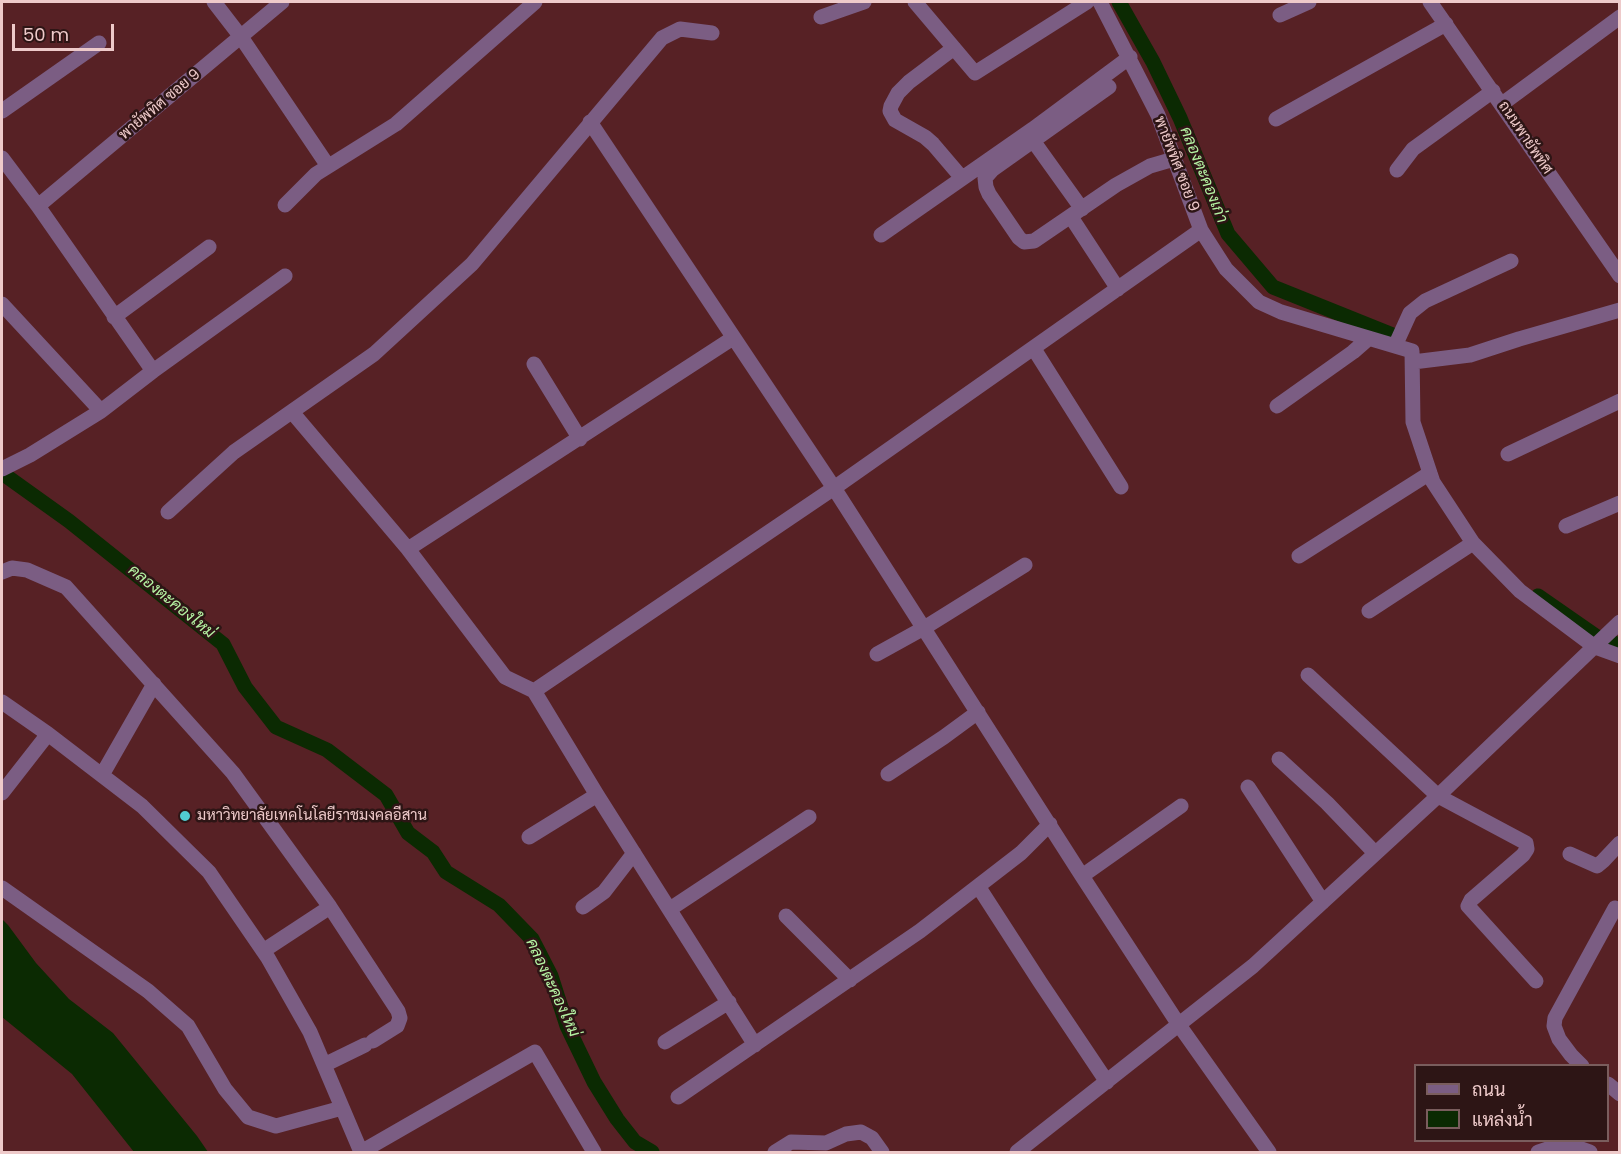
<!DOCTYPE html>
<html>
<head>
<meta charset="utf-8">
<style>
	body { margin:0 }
	#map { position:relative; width:1621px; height:1154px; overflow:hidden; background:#572125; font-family:Poppins,Sarabun,sans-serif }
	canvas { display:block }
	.frame { position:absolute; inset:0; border:3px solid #eecaca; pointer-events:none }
	.legend { position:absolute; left:1414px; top:1064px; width:195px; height:78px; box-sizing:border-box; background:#2d1515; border:2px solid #7a5d5d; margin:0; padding:8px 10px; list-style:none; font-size:18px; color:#eecaca }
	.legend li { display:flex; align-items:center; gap:12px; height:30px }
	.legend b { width:30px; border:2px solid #7a5d5d }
	.scale { position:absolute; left:12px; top:24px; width:102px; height:27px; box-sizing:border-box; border:3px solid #eecaca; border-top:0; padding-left:8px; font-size:18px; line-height:21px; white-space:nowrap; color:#eecaca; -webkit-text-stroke:4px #2d1515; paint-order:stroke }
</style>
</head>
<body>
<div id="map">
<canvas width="1621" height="1154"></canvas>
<div class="frame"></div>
<ul class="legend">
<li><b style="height:8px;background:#7b5d83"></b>ถนน</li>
<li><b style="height:16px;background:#0b2a02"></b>แหล่งน้ำ</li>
</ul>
<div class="scale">50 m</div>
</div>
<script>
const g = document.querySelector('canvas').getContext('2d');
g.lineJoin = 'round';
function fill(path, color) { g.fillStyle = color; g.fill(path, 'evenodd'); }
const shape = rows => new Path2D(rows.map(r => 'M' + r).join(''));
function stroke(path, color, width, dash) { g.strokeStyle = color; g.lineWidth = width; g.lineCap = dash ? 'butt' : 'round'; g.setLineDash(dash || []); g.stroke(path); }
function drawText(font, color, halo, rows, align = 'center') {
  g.font = font + ' Poppins,Sarabun,sans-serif'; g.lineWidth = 5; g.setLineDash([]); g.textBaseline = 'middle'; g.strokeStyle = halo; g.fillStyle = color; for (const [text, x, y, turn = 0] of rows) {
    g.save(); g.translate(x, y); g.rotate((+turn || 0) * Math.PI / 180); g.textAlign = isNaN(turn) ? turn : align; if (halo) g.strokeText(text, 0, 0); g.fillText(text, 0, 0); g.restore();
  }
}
const water = shape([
	[2,919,8,925,36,963,69,999,113,1033,197,1136,208,1152,134,1152,72,1074,2,1017]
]);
const canal = shape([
	[1119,2,1153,62,1180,118,1228,234,1273,287,1395,336],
	[2,473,69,521,223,644,245,687,276,727,327,750,386,795,408,833,433,852,446,872,499,905,532,939,551,976,567,1026,594,1082,617,1119,635,1142,652,1152],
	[1538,596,1597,637],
	[1608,641,1620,645]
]);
const minor = shape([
	[214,2,241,37,328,166],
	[915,2,975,73,1087,2],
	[1100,2,1158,115,1201,230,1226,269,1259,302,1281,312,1412,351,1413,422,1433,482,1473,543,1520,591,1595,647,1620,656],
	[1430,2,1620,276],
	[1280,15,1309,2],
	[821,17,864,2],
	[954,48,909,82,898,93,891,106,890,111,895,120,925,137,933,144,962,178],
	[1109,87,992,170,985,178,986,187,989,194,1019,238,1024,242,1034,241,1116,185,1150,166,1174,159],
	[1502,104,1620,17],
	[2,111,99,43],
	[1276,119,1446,24],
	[590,122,834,488,1082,876,1179,1025,1269,1152],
	[1034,142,1082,209],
	[2,158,38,206,153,371,101,411,30,455,2,469],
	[1397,170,1413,149,1493,91],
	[285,205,316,174,396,124,535,2],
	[38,206,282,2],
	[1071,217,1118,289],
	[881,235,1033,129,1130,57],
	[2,304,101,411],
	[114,317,209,247],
	[1395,346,1410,313,1425,301,1511,261],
	[1034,349,1121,487],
	[1413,362,1470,355,1519,339,1620,310],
	[534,364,580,439],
	[153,371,285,276],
	[1277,406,1353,352,1369,338],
	[292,412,408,549,505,677,534,691,597,795,755,1045],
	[1508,454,1620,401],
	[168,512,234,452,374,354,472,264,662,38,680,29,712,33],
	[1566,526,1620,503],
	[408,549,733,338],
	[1299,556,1430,473],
	[2,572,12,568,27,570,66,587,233,773,330,907,398,1011,400,1018,397,1026,373,1041],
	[1369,611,1473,543],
	[877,654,924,628,1025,565],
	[1308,675,1438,796,1526,843,1527,849,1523,855,1471,900,1468,906,1536,981],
	[534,691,834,488,1201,230],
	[2,702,48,734],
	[1279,759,1327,803,1375,853],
	[888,774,944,737,978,712],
	[102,775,154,684],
	[1248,787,1323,902],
	[2,793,48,734,142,806,209,872,268,958,310,1032,361,1152],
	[529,837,597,795],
	[1570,854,1597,866,1603,861,1620,843],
	[1082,876,1181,806],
	[978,886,1040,982,1107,1082],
	[2,888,148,991,188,1026,225,1089,248,1117,276,1126,342,1108],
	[583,907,604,892,634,853],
	[670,909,809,817],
	[786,916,850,980],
	[263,951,330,907],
	[665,1042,729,1002],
	[324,1065,365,1045],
	[1582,1066,1571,1055,1559,1039,1554,1026,1555,1018,1615,908],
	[1608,1084,1620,1094],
	[678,1097,920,931,1021,853,1050,824],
	[361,1152,535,1052,594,1152],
	[775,1152,791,1142,826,1143,846,1134,861,1132,872,1138,882,1152],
	[1017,1152,1253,966,1438,796,1620,622],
	[1538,1152,1565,1143,1590,1152]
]);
const markers = [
	[185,816,6,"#51ccd1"]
];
const streetNames = [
	["พายัพทิศ ซอย 9",160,105,-40],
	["ถนนพายัพทิศ",1525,138,56],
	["พายัพทิศ ซอย 9",1176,164,69]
];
const poiNames = [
	["มหาวิทยาลัยเทคโนโลยีราชมงคลอีสาน",197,816]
];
const waterNames = [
	["คลองตะคองเก่า",1203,175,68],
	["คลองตะคองใหม่",171,602,39],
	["คลองตะคองใหม่",552,988,65]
];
fill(water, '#0b2a02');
stroke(canal, '#0b2a02', 15);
stroke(minor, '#7b5d83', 15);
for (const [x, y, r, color] of markers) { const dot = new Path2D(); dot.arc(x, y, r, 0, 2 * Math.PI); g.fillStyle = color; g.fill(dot); stroke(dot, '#2d1515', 2); }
drawText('15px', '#eecaca', '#2d1515', streetNames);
drawText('15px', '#eecaca', '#2d1515', poiNames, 'left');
drawText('italic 16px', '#b5f3a3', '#2d1515', waterNames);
</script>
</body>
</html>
